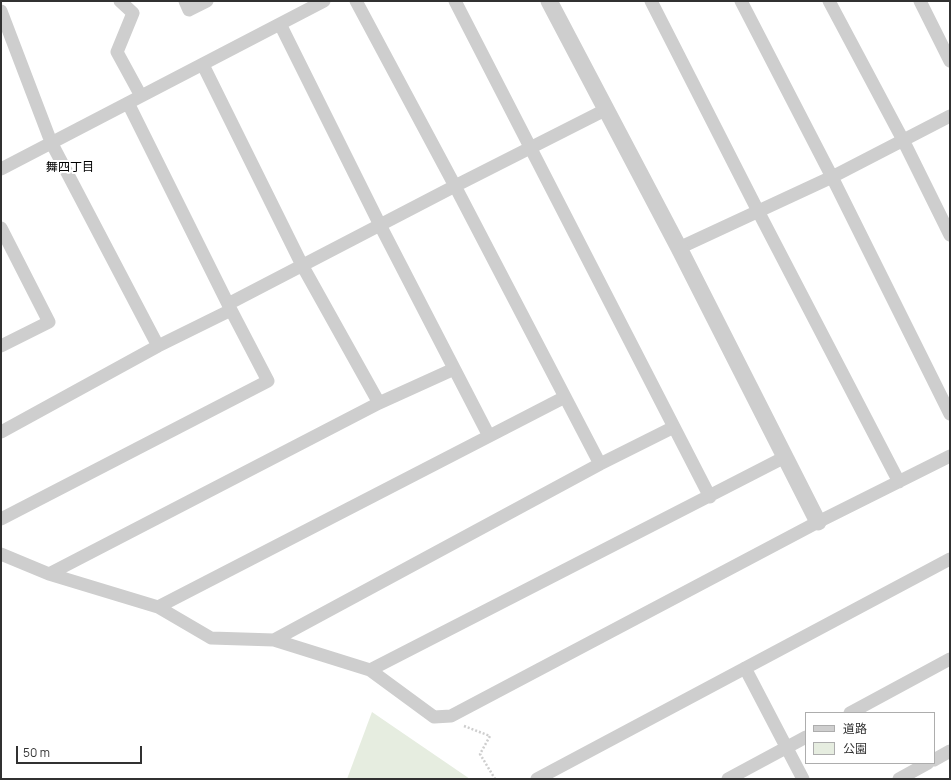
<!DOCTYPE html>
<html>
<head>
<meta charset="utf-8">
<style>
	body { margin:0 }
	#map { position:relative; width:951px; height:780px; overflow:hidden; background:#fff; font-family:Manrope,"Noto Sans JP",sans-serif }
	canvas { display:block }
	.frame { position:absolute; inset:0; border:2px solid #313131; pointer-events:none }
	.legend { position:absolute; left:805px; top:712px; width:130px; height:52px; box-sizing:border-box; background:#fff; border:1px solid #adadad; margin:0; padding:5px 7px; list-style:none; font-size:12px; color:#313131 }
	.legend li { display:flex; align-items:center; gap:8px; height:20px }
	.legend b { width:20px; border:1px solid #adadad }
	.scale { position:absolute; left:16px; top:746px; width:126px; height:18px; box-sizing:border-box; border:2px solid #313131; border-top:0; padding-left:5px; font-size:12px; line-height:14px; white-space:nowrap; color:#313131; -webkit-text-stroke:3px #fff; paint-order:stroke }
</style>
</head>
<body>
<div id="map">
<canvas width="951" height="780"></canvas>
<div class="frame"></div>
<ul class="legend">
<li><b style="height:5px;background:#cecece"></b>道路</li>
<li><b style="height:11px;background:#e6ede0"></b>公園</li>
</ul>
<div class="scale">50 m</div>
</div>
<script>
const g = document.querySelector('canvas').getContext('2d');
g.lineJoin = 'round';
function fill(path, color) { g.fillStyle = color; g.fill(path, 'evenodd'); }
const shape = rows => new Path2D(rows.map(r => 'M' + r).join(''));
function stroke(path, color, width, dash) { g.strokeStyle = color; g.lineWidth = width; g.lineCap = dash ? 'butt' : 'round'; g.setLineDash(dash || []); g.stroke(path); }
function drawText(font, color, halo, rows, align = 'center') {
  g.font = font + ' Manrope,"Noto Sans JP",sans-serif'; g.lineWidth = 4; g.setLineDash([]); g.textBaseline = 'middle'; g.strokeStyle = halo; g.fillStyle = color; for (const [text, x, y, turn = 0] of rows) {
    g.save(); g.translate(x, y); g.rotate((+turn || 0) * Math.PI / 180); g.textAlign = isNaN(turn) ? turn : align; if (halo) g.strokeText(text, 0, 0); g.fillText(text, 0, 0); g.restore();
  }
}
const green = shape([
	[372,712,470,779,347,779]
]);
const path = shape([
	[464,726,490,736,480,754,495,779]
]);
const minor = shape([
	[120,1,133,13,117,52,141,96],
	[185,1,189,10,207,1],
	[455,1,710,497],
	[651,1,758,211,899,482],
	[741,1,832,177,950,414],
	[829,1,903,140,950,235],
	[920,1,950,61],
	[1,11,51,142,158,346],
	[280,24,380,225,489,436],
	[128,103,228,304],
	[1,169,324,1],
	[1,228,49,322,1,346],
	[679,248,832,177,950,116],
	[379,403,454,369],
	[1,432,158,346,231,310,228,304,455,186,605,110],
	[600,464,674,427],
	[1,519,268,381,231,310],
	[1,554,49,574,158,607,211,638,274,640,370,670,434,717,451,716,818,522,950,456],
	[49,574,379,403,302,265,203,65],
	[158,607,565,397],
	[274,640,600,464,455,186,356,1],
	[745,668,803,779],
	[370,670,785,457],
	[850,713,950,659],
	[934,760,950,751],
	[537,779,950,559],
	[728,779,806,737],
	[899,779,928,763]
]);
const tertiary = shape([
	[549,1,679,248,818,522]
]);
const neighbourhoodNames = [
	["舞四丁目",70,168]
];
fill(green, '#e6ede0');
stroke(path, '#cecece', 2.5, [2, 2]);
stroke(minor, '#cecece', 13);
stroke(tertiary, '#cecece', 17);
drawText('12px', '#000', '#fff', neighbourhoodNames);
</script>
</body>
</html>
